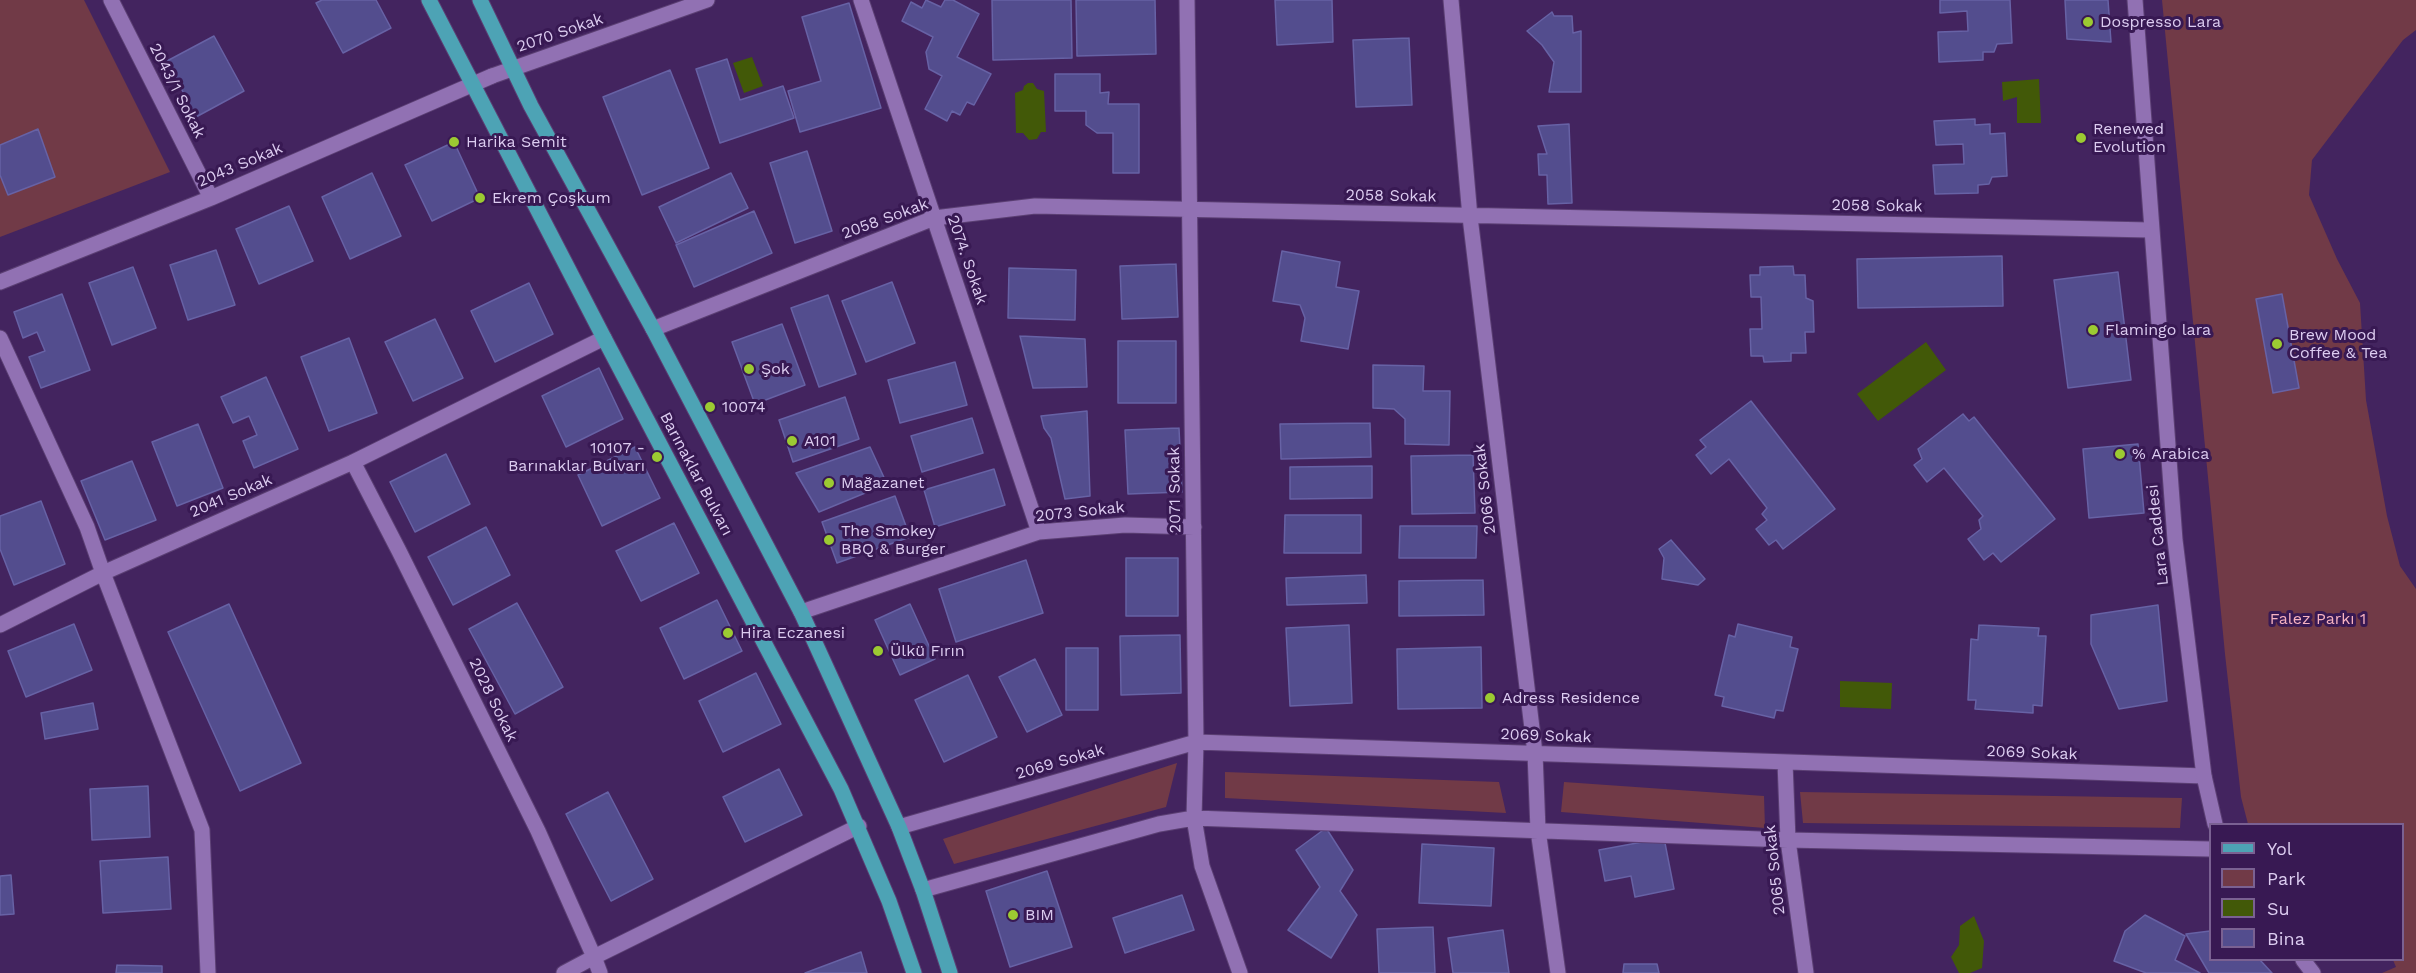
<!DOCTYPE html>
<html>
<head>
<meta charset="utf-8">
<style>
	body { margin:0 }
	#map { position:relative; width:2416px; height:973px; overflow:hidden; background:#43245f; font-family:"Work Sans",sans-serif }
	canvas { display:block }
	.legend { position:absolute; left:2209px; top:823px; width:195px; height:138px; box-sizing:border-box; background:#381953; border:2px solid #7a6192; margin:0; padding:8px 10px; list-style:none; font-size:18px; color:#dcccf0 }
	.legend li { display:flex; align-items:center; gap:12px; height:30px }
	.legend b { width:30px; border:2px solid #7a6192 }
</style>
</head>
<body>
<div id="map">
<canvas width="2416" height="973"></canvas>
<ul class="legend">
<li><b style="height:8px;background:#4da3b5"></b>Yol</li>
<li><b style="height:16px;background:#713a47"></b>Park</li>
<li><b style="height:16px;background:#425908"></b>Su</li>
<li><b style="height:16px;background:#534d8e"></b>Bina</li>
</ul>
</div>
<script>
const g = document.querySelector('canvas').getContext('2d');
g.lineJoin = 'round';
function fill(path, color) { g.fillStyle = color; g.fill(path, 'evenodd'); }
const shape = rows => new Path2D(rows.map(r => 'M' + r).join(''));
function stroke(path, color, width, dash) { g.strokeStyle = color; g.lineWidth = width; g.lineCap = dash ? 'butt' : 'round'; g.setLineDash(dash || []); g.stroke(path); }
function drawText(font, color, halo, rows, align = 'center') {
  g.font = font + ' "Work Sans",sans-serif'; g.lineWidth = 6; g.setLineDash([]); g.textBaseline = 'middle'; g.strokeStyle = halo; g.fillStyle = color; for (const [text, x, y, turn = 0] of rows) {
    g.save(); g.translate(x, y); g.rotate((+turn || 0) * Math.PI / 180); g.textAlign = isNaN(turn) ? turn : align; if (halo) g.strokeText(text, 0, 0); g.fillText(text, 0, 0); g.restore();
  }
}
const green = shape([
	[0,0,84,0,170,172,0,237],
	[2162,0,2416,0,2416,30,2403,40,2312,160,2309,195,2337,259,2360,303,2366,400,2387,516,2400,566,2416,589,2416,973,2382,973,2396,967,2393,960,2402,960,2402,824,2248,824,2241,797,2225,654],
	[1177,763,1166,807,954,864,943,839],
	[1225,772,1499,782,1506,813,1225,798],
	[1564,782,1764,796,1765,828,1561,812],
	[1800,792,2182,798,2180,828,1803,823]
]);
const water = shape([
	[752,57,763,86,744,93,733,63],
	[2039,79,2041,123,2017,123,2017,97,2003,101,2002,82],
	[1028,83,1033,83,1037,89,1044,91,1046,132,1041,132,1037,139,1029,140,1023,133,1016,133,1015,93,1023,90,1024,86],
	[1926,342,1946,370,1878,421,1857,394],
	[1840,681,1892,683,1891,709,1840,707],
	[1974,916,1984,941,1982,968,1970,973,1959,973,1951,957,1959,945,1960,926]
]);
const building = shape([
	[322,0,376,0,391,28,343,53,316,3,322,0],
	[926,0,941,7,945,0,953,0,979,14,957,57,991,74,974,105,967,102,960,115,952,111,947,121,925,109,942,76,929,69,926,52,933,37,902,21,911,2,922,8,926,0],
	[992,0,1071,0,1072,58,993,60,992,0],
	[1076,0,1155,0,1156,54,1077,56,1076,0],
	[1275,0,1332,0,1333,42,1277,45,1275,0],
	[1940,0,2010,0,2012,43,1997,44,1994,52,1983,52,1983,60,1939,62,1938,32,1968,31,1967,11,1940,13,1940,0],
	[2065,0,2108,0,2111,42,2067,39,2065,0],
	[849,3,881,108,800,132,788,91,821,81,802,17,849,3],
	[1552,12,1554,16,1572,16,1573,33,1581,31,1581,92,1549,92,1554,62,1542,45,1527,31,1552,12],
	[214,36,244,91,196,117,167,61,214,36],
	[1409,38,1412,105,1356,107,1353,40,1409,38],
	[727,59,740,100,783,86,794,118,720,143,696,69,727,59],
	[670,70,709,168,642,195,603,97,670,70],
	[1055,74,1100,74,1100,93,1109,92,1108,104,1139,104,1139,173,1113,173,1113,133,1097,133,1086,125,1086,111,1055,111,1055,74],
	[1975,119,1975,125,1990,124,1990,134,2005,133,2007,176,1992,177,1989,184,1978,185,1978,193,1935,194,1933,165,1964,164,1963,144,1936,145,1934,121,1975,119],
	[1569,124,1572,203,1548,204,1547,175,1539,175,1538,154,1547,154,1538,126,1569,124],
	[38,129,55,177,8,195,0,175,0,145,38,129],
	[454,142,480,198,432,221,405,165,454,142],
	[807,151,832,231,795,243,770,163,807,151],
	[372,173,401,236,350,259,322,197,372,173],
	[731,173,748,208,676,243,659,207,731,173],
	[289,206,313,261,259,284,236,229,289,206],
	[754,211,772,253,694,287,676,245,754,211],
	[216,250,235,305,188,320,170,265,216,250],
	[1282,251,1340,262,1336,287,1359,291,1348,349,1301,341,1305,318,1300,305,1273,301,1282,251],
	[2002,256,2003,306,1858,308,1857,259,2002,256],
	[1176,264,1178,317,1122,319,1120,266,1176,264],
	[1793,266,1794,275,1805,275,1806,298,1813,301,1814,332,1805,332,1806,353,1791,353,1791,361,1764,362,1763,356,1751,356,1750,329,1762,329,1761,297,1751,297,1750,275,1760,275,1760,267,1793,266],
	[133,267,156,328,112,345,89,283,133,267],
	[1009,268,1076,270,1075,320,1008,318,1009,268],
	[2118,272,2131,380,2068,388,2054,280,2118,272],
	[892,282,915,343,866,362,842,301,892,282],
	[529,283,553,334,495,362,471,311,529,283],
	[62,294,90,370,41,388,29,357,45,351,37,332,23,338,14,312,62,294],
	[2282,294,2299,388,2273,393,2256,299,2282,294],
	[828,295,856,374,819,387,791,308,828,295],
	[435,319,463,378,413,401,385,342,435,319],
	[782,324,805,385,755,404,732,342,782,324],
	[1020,336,1085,339,1087,387,1033,388,1020,336],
	[349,338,377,413,329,431,301,357,349,338],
	[1118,341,1176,341,1176,403,1118,403,1118,341],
	[955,362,967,405,900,423,888,380,955,362],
	[1373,365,1424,366,1423,391,1450,391,1449,445,1405,444,1405,419,1394,409,1373,408,1373,365],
	[599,368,623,419,566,447,542,396,599,368],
	[266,377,298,449,254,468,243,441,257,435,249,416,233,423,221,397,266,377],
	[845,397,859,439,793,462,779,420,845,397],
	[1751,401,1835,509,1783,549,1776,540,1769,545,1756,529,1767,520,1762,514,1767,508,1729,459,1711,474,1696,455,1706,447,1700,440,1751,401],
	[1087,411,1090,496,1065,499,1051,438,1044,428,1041,416,1087,411],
	[1963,414,1969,421,1974,417,2055,519,2001,562,1993,553,1984,560,1968,539,1981,529,1979,520,1983,516,1944,468,1927,482,1914,465,1922,459,1918,449,1963,414],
	[972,418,983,453,922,472,911,436,972,418],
	[1370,423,1371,457,1281,459,1280,424,1370,423],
	[198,424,223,488,177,506,152,442,198,424],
	[1179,428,1182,492,1128,494,1125,430,1179,428],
	[2138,444,2144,513,2089,518,2083,449,2138,444],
	[635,447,660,498,602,526,578,475,635,447],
	[870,447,887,484,819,512,796,473,870,447],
	[446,454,470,504,415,532,390,482,446,454],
	[1473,455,1475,513,1412,514,1411,456,1473,455],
	[132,461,156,520,105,540,81,481,132,461],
	[1372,466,1372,498,1290,499,1290,467,1372,466],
	[994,469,1005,505,935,527,924,490,994,469],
	[895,496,910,537,837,563,822,522,895,496],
	[41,501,65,564,14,585,0,549,0,516,41,501],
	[1285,515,1361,515,1361,553,1284,553,1285,515],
	[674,523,699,573,641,601,616,551,674,523],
	[1400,526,1477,526,1476,558,1399,558,1400,526],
	[486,527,510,575,453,605,428,557,486,527],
	[1671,540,1705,579,1698,585,1662,579,1664,558,1659,549,1671,540],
	[1126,558,1178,558,1178,616,1126,616,1126,558],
	[1026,560,1043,613,956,642,939,589,1026,560],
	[1366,575,1367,603,1287,605,1286,578,1366,575],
	[1483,580,1484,615,1399,616,1399,581,1483,580],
	[717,600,742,651,684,679,660,628,717,600],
	[517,603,563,687,515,714,469,629,517,603],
	[229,604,301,763,240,791,168,632,229,604],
	[910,604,935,659,900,675,875,620,910,604],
	[2158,605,2167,701,2119,709,2091,644,2091,615,2158,605],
	[74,624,92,670,26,697,8,651,74,624],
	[1738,624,1792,637,1790,647,1798,649,1783,711,1776,710,1774,718,1722,706,1724,697,1715,695,1729,635,1735,637,1738,624],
	[1349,625,1352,703,1290,706,1286,628,1349,625],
	[1979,625,2039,628,2038,636,2046,636,2042,706,2033,705,2033,713,1975,709,1976,700,1968,700,1971,639,1978,640,1979,625],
	[1180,635,1181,693,1121,695,1120,636,1180,635],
	[1481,647,1482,708,1398,709,1397,649,1481,647],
	[1066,648,1098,648,1098,710,1066,710,1066,648],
	[1035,659,1062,715,1027,732,999,677,1035,659],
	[756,673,781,724,723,752,699,701,756,673],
	[968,675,997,737,944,762,915,700,968,675],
	[93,703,98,729,45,739,41,713,93,703],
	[779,769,802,815,745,842,723,797,779,769],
	[148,786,150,837,92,840,90,789,148,786],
	[608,792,653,879,611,901,566,814,608,792],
	[1326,828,1353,870,1340,891,1357,915,1331,958,1288,930,1320,887,1296,850,1326,828],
	[1664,838,1674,889,1635,897,1631,876,1605,881,1599,850,1664,838],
	[1422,844,1494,848,1491,906,1419,903,1422,844],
	[168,857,171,909,103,913,100,861,168,857],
	[1047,871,1072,947,1010,967,986,891,1047,871],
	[11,875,14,914,0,915,0,876,11,875],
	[1182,895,1194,930,1125,953,1113,918,1182,895],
	[2145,915,2185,936,2175,960,2200,973,2146,973,2114,961,2125,931,2145,915],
	[1433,927,1435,973,1379,973,1377,929,1433,927],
	[1503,930,1509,973,1453,973,1448,938,1503,930],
	[2210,931,2210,960,2260,960,2272,973,2209,973,2186,934,2210,931],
	[861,952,867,973,805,973,861,952],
	[1624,964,1657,964,1659,973,1623,973,1624,964],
	[117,965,162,966,162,973,116,973,117,965]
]);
const minor = shape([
	[111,0,211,198],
	[861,0,1039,532],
	[1187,0,1196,742,1194,818,1202,866,1240,973],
	[1451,0,1470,217,1535,753,1538,830,1558,973],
	[0,282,211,198,492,76],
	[653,329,934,218,1035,206,2150,230],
	[0,338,87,527,103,573,353,462,604,338],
	[353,462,399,551,538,831,594,957,859,826],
	[801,612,1039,532,1125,525,1194,527],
	[0,625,103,573,202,830,208,973],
	[1785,762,1788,840,1806,973],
	[899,827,1196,742,2204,776],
	[923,890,1159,824,1194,818,1788,840,2210,849],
	[564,973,594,957,600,973]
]);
const tertiary = shape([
	[2135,0,2175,540,2204,776,2215,824],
	[492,76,707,0],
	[2303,960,2313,973]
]);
const primary = shape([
	[429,0,604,338,841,789,889,901,914,973],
	[480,0,531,106,653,329,801,612,899,827,923,890,950,973]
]);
const markers = [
	[2088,22,6,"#9cca32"],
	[2081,138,6,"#9cca32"],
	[454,142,6,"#9cca32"],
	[480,198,6,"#9cca32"],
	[2093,330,6,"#9cca32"],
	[2277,344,6,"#9cca32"],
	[749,369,6,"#9cca32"],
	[710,407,6,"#9cca32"],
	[792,441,6,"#9cca32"],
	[2120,454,6,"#9cca32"],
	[657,457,6,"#9cca32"],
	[829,483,6,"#9cca32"],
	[829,540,6,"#9cca32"],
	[728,633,6,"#9cca32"],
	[878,651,6,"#9cca32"],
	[1490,698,6,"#9cca32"],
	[1013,915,6,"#9cca32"]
];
const poiNames = [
	["Dospresso Lara",2100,22],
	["Renewed",2093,129],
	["Evolution",2093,147],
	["Harika Semit",466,142],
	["Ekrem Çoşkum",492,198],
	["Flamingo lara",2105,330],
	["Brew Mood",2289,335],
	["Coffee & Tea",2289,353],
	["Şok",761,369],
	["10074",722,407],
	["A101",804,441],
	["10107 -",645,448,"right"],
	["Barınaklar Bulvarı",645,466,"right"],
	["% Arabica",2132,454],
	["Mağazanet",841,483],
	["The Smokey",841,531],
	["BBQ & Burger",841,549],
	["Hira Eczanesi",740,633],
	["Ülkü Fırın",890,651],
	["Adress Residence",1502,698],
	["BIM",1025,915]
];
const streetNames = [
	["2070 Sokak",560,33,-19],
	["2043/1 Sokak",177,91,63],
	["2043 Sokak",240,165,-23],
	["2058 Sokak",1391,196,1],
	["2058 Sokak",1877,206,1],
	["2058 Sokak",885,219,-20],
	["2074. Sokak",967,260,71],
	["Barınaklar Bulvarı",696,474,62],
	["2066 Sokak",1485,489,-97],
	["2071 Sokak",1175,490,-91],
	["2041 Sokak",231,496,-23],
	["2073 Sokak",1080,512,-6],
	["Lara Caddesi",2158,535,-96],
	["2028 Sokak",493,700,64],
	["2069 Sokak",1546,736,2],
	["2069 Sokak",2032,753,2],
	["2069 Sokak",1060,762,-16],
	["2065 Sokak",1775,870,-96]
];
const parkNames = [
	["Falez Parkı 1",2318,619]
];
fill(green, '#713a47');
fill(water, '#425908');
fill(building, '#534d8e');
stroke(building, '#6762a5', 1.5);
stroke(minor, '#5b3f73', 17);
stroke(tertiary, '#5b3f73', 17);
stroke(primary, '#5b3f73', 17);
stroke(minor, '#9171b3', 15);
stroke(tertiary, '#9171b3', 15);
stroke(primary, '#4da3b5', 15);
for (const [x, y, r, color] of markers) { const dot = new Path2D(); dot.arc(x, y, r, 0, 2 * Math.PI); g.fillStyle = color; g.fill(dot); stroke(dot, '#381953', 2); }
drawText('16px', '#dcccf0', '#381953', poiNames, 'left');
drawText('16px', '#dcccf0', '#381953', streetNames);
drawText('16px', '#f7b3c1', '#381953', parkNames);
</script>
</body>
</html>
